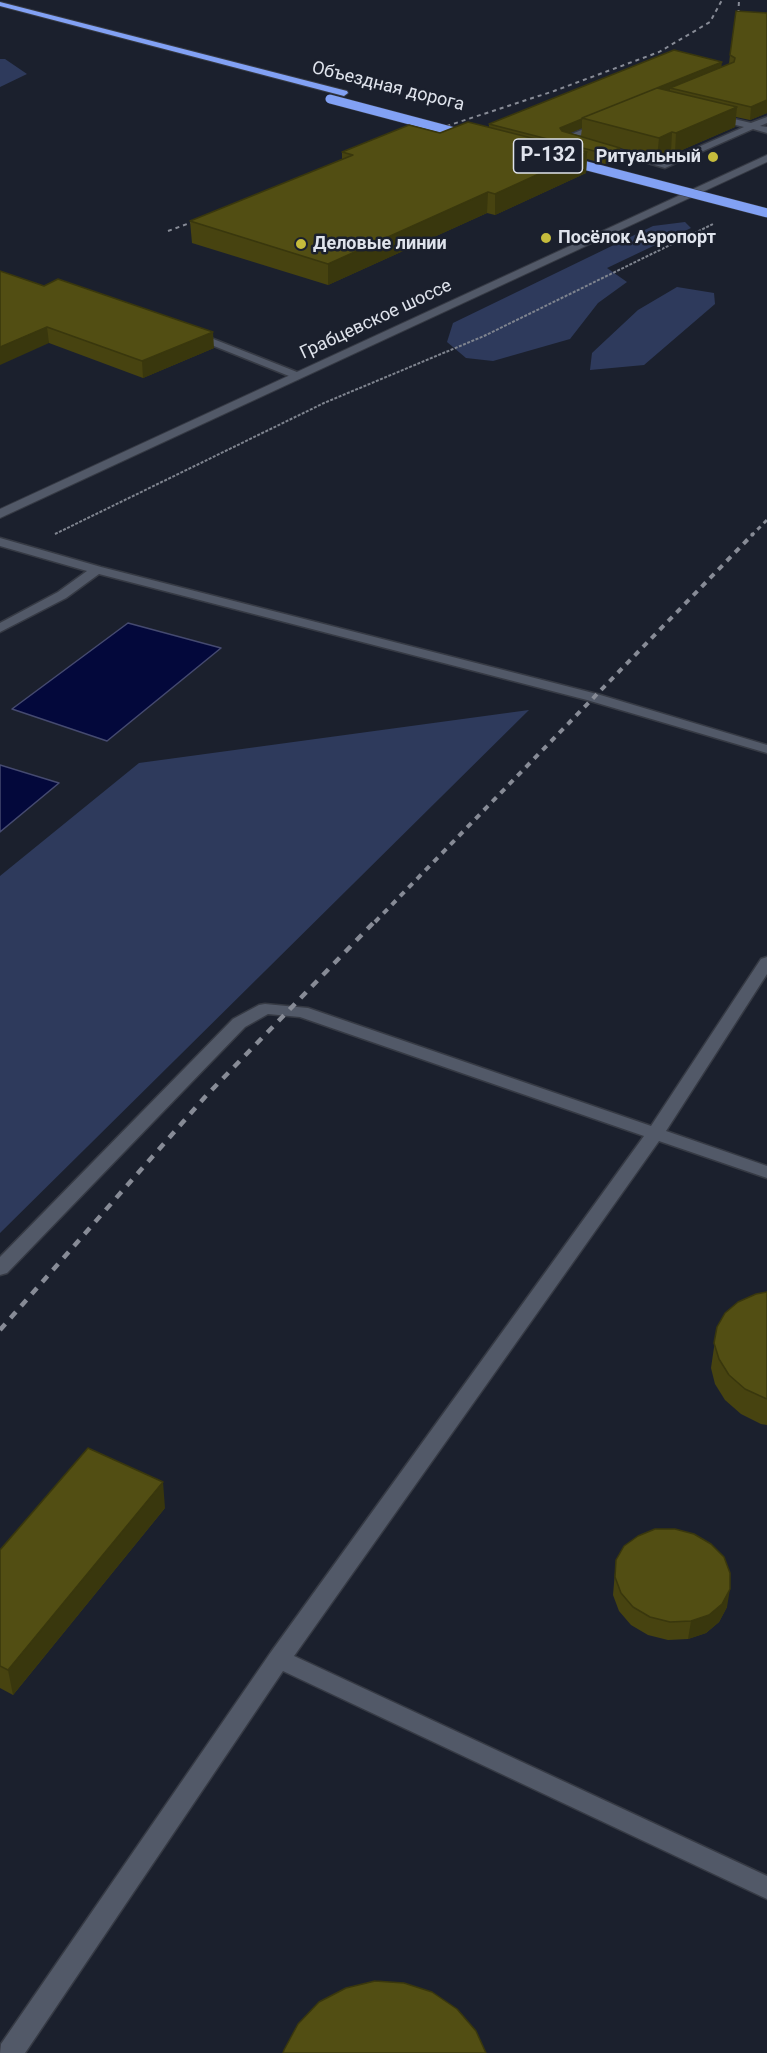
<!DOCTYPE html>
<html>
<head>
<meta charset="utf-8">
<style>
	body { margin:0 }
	canvas { display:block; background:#1b202d }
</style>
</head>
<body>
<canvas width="767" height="2053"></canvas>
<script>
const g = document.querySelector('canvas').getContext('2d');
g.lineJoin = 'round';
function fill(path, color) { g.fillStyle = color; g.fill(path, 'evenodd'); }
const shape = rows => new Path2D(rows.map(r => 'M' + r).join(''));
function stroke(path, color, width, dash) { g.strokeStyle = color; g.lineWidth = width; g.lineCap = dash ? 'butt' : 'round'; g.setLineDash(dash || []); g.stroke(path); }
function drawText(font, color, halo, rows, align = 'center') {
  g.font = font + ' Roboto,sans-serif'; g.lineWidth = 5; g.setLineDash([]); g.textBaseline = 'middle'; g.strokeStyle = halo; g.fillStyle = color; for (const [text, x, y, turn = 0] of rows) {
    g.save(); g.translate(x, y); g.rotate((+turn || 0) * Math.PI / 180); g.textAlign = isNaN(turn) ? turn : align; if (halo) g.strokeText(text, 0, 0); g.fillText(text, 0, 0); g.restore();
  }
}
const green = shape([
	[0,59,5,59,27,74,0,87],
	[685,222,691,228,607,268,627,282,598,303,570,339,493,361,466,358,447,342,453,323,653,226],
	[677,287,714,293,715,304,644,365,590,370,592,353,638,310],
	[529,710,0,1233,0,876,139,763]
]);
const water = shape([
	[128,623,221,648,107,741,12,709,128,623],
	[0,765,59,783,0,832,0,765]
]);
const path = shape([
	[55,534,324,403,484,336,713,224]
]);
const lane = shape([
	[654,100,751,123,767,117,767,123,760,126,767,127,767,133,753,129,665,168,562,138,654,100],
	[655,105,744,127,664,162,574,138,655,105],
	[193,331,302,374,303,376,298,379,294,378,189,336,189,332,193,331],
	[0,538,101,567,597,694,767,745,767,753,587,700,99,574,66,598,0,632,0,623,58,592,87,571,0,546,0,538],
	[767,957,767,974,666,1131,767,1166,767,1178,659,1141,294,1656,767,1876,767,1899,283,1671,25,2053,0,2053,1,2044,271,1652,644,1136,300,1017,268,1014,245,1027,7,1273,0,1275,0,1257,233,1019,259,1005,265,1004,308,1008,651,1126,761,959,767,957]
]);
const secondary = shape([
	[767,155,767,162,0,518,0,509,767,155]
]);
const highway = shape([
	[0,2,347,91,348,93,344,96,0,6,0,2]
]);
const railFar3 = shape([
	[738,22,739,0],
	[416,136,554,91,659,52,710,22,722,0],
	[168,231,206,217]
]);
const railFar2 = shape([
	[751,536,767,520]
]);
const railFar1 = shape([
	[375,922,753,534]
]);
const rail = shape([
	[0,1330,205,1097,376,920]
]);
const highwayBridge = shape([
	[330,99,470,136],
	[564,160,767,213]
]);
const wall = shape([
	[767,13,767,113,750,120,736,117,735,127,675,153,671,152,657,158,620,148,620,157,605,164,587,159,586,173,495,215,487,213,328,285,192,243,190,221,342,159,342,152,489,127,489,124,721,67,729,64,730,55],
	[582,128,581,136,570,133],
	[0,271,214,348,143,378,49,343],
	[767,1292,767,1425,761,1424,741,1414,725,1400,715,1384,711,1368,717,1327],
	[165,1508,13,1695,0,1688,0,1550],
	[616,1560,727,1607,719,1622,706,1633,688,1639,668,1640,648,1635,631,1625,619,1611,613,1595]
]);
const shadedWall = shape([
	[722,62,721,70,670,88,670,92,584,118],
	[767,100,767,113,750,120,751,107],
	[737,107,735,127,675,153,676,133],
	[582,119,582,128,560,137,560,128],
	[672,132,671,152,657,158,659,138],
	[620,148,620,157,605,164,606,154],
	[587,152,586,173,495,215,495,194],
	[488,192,487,213,328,285,328,264],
	[47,327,49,343,0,365,0,347],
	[213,332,214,348,143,378,142,361],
	[163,1482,165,1508,13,1695,8,1670],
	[730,1589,727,1607,719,1622,706,1633,688,1639,691,1621]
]);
const building = shape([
	[736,11,767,13,767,100,751,107,670,88,734,62,735,58,730,55,736,11],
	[674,50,722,62,582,118,582,119,560,128,562,131,620,148,606,154,489,124,674,50],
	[657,88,737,107,676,133,672,132,659,138,582,118,657,88],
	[468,122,587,152,495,194,488,192,328,264,190,221,353,155,342,152,409,125,440,133,468,122],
	[0,271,44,286,58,279,213,332,142,361,47,327,0,347,0,271],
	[767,1292,767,1399,745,1389,729,1375,719,1359,714,1343,717,1327,725,1313,738,1302,756,1294,767,1292],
	[88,1448,163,1482,8,1670,0,1666,0,1550,88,1448],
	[655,1529,675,1529,694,1534,711,1544,724,1557,730,1573,730,1589,722,1604,709,1615,691,1621,670,1622,650,1617,633,1607,621,1593,615,1577,616,1560,624,1546,638,1536,655,1529],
	[375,1981,404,1983,432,1992,457,2009,476,2031,486,2053,283,2053,284,2050,298,2024,319,2002,346,1988,375,1981]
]);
const markers = [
	[713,157,6,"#c6bc3c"],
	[546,238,6,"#c6bc3c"],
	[301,244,6,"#c6bc3c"]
];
const farStreetnames = [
	["Объездная дорога",388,87,14],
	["Грабцевское шоссе",376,320,-25]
];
const farPoinames = [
	["Ритуальный",701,157,"right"],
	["Посёлок Аэропорт",558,238],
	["Деловые линии",313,244]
];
const shields = [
	[548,156,69]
];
const shieldNames = [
	["Р-132",548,156]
];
fill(green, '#2e3a5c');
fill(water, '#03083b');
stroke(water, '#454a70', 1.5);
stroke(lane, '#363a44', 3);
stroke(secondary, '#363a44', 2);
stroke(highway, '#363a44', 2);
stroke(path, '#7f848f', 2, [3, 1.5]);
fill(lane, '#525968');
fill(secondary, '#525968');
fill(highway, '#82a1f4');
stroke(railFar3, '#878b96', 2, [4, 4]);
stroke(railFar2, '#878b96', 3, [4.5, 4.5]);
stroke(railFar1, '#878b96', 4, [6, 6]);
stroke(rail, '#878b96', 4.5, [8, 8]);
stroke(highwayBridge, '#363a44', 10, []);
stroke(highwayBridge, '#82a1f4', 9);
fill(wall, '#474310');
fill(shadedWall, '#39370d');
fill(building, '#524e13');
stroke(building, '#39370d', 1.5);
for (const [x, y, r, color] of markers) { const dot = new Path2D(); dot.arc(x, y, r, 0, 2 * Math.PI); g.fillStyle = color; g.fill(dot); stroke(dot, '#1b202d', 2); }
drawText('18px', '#dfe3ec', '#1b202d', farStreetnames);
drawText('bold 18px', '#dfe3ec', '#1b202d', farPoinames, 'left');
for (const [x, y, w] of shields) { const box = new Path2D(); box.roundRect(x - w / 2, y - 17, w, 34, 4.5); g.fillStyle = '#1b202d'; g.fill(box); stroke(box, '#dfe3ec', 1.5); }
drawText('bold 20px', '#dfe3ec', null, shieldNames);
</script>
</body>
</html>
